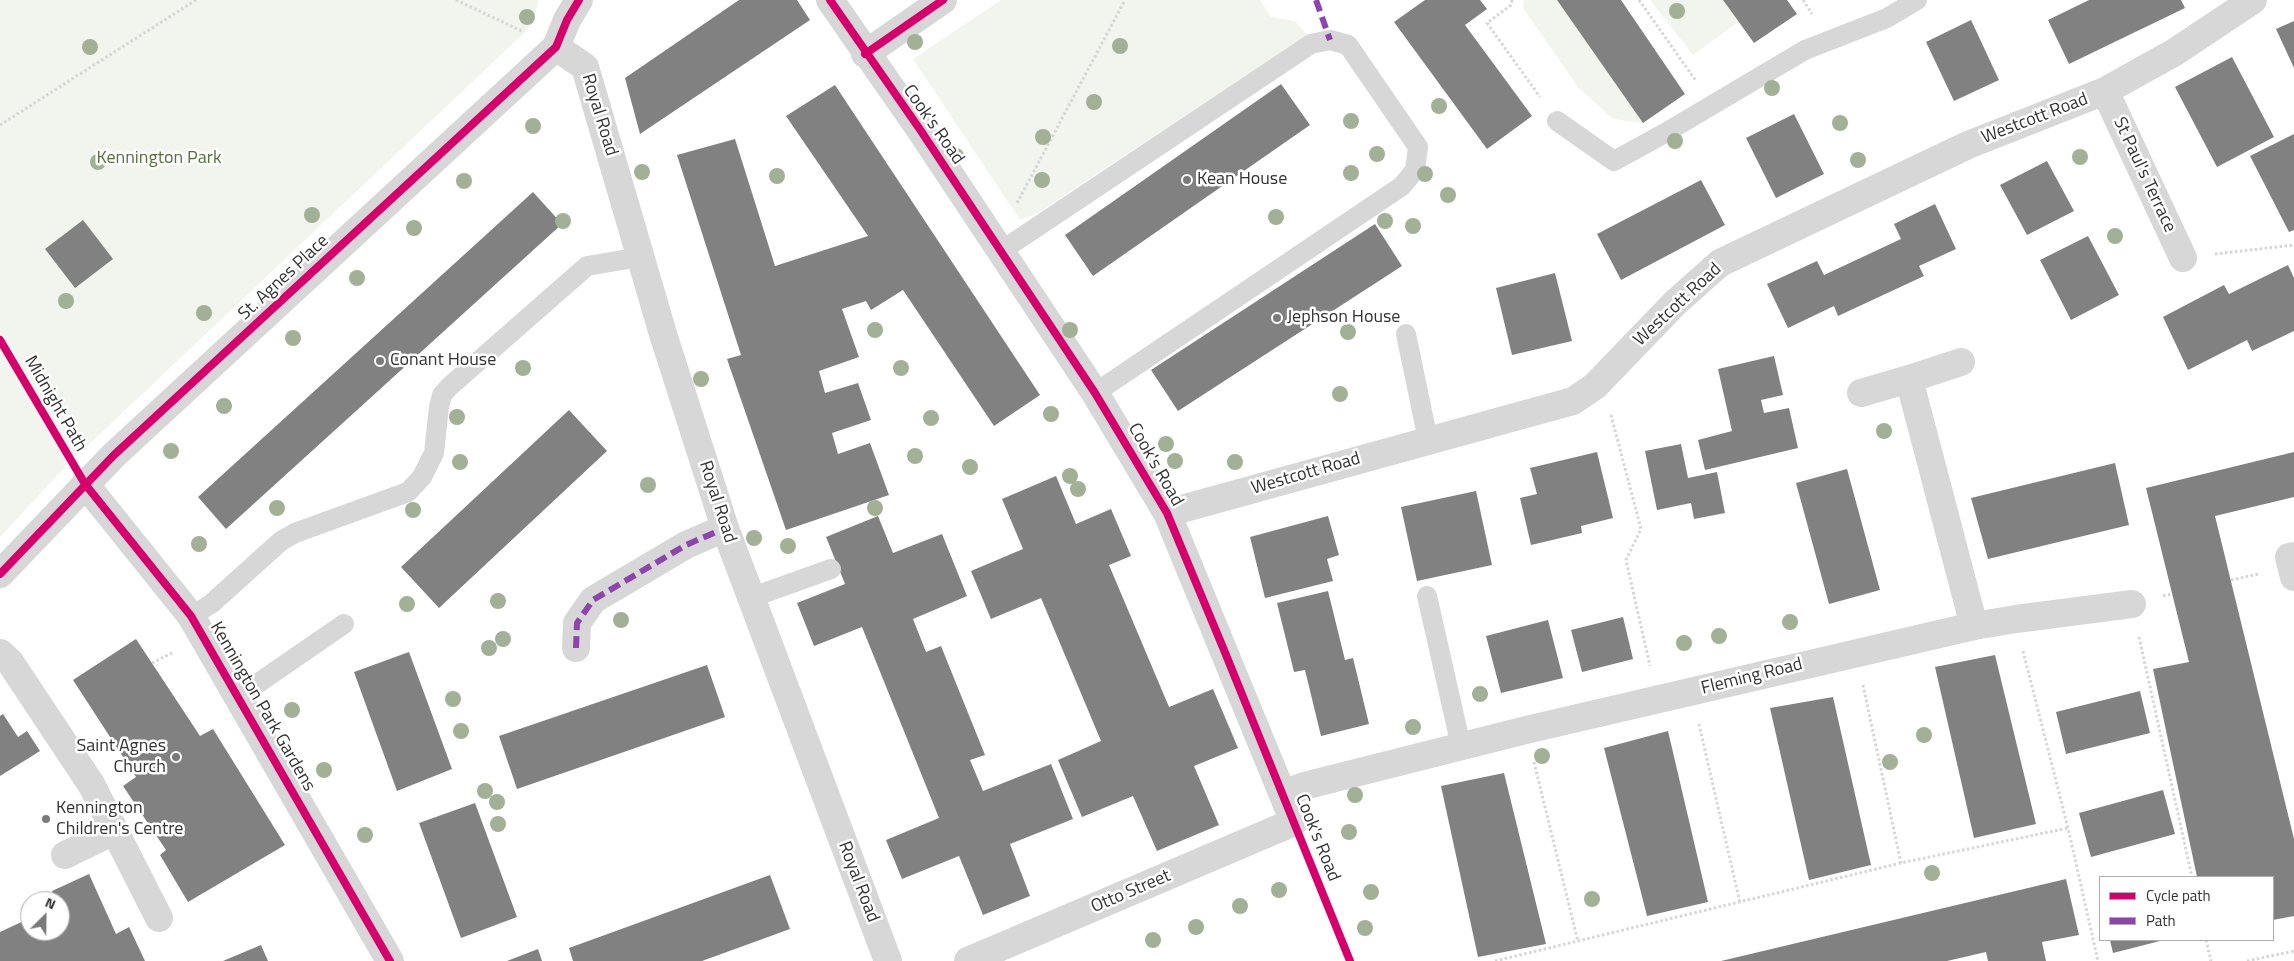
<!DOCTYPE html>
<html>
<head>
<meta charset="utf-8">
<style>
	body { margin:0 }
	#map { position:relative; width:2294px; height:961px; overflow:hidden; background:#fff; font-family:"Titillium Web",sans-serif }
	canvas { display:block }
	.legend { position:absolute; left:2099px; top:876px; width:175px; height:65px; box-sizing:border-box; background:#fff; border:1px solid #adadad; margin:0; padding:6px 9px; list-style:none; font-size:15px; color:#333 }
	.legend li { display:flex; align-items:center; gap:10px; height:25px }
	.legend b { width:25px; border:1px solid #adadad }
	.north { position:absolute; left:20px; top:891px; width:50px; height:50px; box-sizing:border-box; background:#fff; border:1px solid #adadad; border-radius:50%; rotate:23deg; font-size:14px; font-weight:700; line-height:20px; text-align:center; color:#333 }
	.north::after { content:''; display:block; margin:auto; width:18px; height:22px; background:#7a7a7a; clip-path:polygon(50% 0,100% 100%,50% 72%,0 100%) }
</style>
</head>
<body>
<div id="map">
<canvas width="2294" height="961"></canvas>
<ul class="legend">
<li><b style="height:6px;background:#d6006c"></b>Cycle path</li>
<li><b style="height:6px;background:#8e44ad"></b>Path</li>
</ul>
<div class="north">N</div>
</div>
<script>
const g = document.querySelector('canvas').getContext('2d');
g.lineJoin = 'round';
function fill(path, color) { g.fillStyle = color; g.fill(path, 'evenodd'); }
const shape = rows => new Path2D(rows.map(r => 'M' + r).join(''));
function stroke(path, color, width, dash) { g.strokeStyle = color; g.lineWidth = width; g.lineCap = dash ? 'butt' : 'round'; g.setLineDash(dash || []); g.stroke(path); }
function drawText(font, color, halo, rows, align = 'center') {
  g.font = font + ' "Titillium Web",sans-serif'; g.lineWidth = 5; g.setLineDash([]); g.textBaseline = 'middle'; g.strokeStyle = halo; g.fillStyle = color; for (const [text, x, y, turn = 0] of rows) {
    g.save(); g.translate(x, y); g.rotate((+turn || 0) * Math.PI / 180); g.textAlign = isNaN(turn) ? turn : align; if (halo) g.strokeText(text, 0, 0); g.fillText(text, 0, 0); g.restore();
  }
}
const green = shape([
	[0,0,539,0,532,24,525,32,62,470,0,537],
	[1001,0,1260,0,1271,17,1295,21,1307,35,1038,213,1020,220,913,59],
	[1524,0,1557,0,1643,123,1613,119,1578,87,1523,8],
	[1650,0,1723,0,1738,22,1693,55]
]);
const building = shape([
	[739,0,797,0,810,20,640,134,625,78],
	[1425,0,1480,0,1487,9,1465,25,1532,116,1487,149,1394,22],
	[1557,0,1621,0,1685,94,1643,123],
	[1723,0,1787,0,1797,14,1754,43],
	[2089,0,2181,0,2185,8,2069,64,2048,20],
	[1971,20,1999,80,1954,101,1926,42],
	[2294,21,2294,68,2276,29],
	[2232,57,2274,137,2217,167,2175,87],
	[1281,84,1310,125,1093,276,1065,235],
	[835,85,1040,395,994,426,903,290,871,310,866,301,842,309,859,357,819,371,825,393,858,383,871,420,832,433,838,454,870,443,889,495,786,530,727,359,741,355,677,155,735,139,775,266,868,236,786,116],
	[1794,114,1824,174,1776,198,1746,138],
	[2294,134,2294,230,2289,232,2250,156],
	[2047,161,2074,211,2027,235,2000,185],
	[1701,180,1725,225,1621,280,1597,234],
	[533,192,562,224,226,529,198,497],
	[1935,204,1956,249,1919,266,1924,276,1838,316,1834,306,1788,328,1767,284,1817,261,1824,275,1901,239,1894,224],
	[83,220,113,259,75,288,45,249],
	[1375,224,1402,266,1178,411,1151,370],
	[2088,236,2119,295,2071,320,2040,260],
	[2288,265,2294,278,2294,331,2252,351,2247,340,2188,370,2163,317,2224,285,2229,294],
	[1555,273,1572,341,1512,355,1496,288],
	[1774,356,1783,395,1761,400,1764,413,1789,408,1798,448,1705,470,1698,440,1732,431,1718,369],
	[569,410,607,451,439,608,401,567],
	[1681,444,1688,478,1717,472,1725,513,1694,519,1691,503,1657,510,1645,451],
	[1597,452,1613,518,1581,526,1582,533,1531,545,1520,498,1537,494,1530,468],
	[2294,452,2294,497,2215,516,2294,839,2294,916,2273,920,2273,877,2197,877,2153,669,2189,662,2146,488],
	[2115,463,2129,525,1988,559,1971,498],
	[1847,469,1880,590,1829,604,1796,483],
	[1056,476,1076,524,1111,509,1131,556,1109,565,1169,707,1213,689,1238,748,1194,766,1219,825,1157,851,1133,796,1082,817,1058,760,1101,741,1041,598,991,619,971,571,1023,549,1002,499],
	[1476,491,1492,565,1417,581,1401,507],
	[878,516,893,553,942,534,967,596,913,619,926,652,941,646,985,755,970,760,983,791,1051,764,1073,819,1010,844,1030,896,983,915,959,856,902,879,886,840,939,818,862,627,814,646,797,603,845,584,826,537],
	[1328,516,1339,555,1327,559,1333,581,1265,598,1250,537],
	[1328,591,1345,660,1353,658,1369,724,1321,736,1305,670,1294,672,1277,603],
	[1623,617,1633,659,1582,672,1571,630],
	[1548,620,1563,678,1501,693,1486,636],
	[136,639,200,736,213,729,285,845,188,902,160,855,166,850,123,786,136,777,73,680],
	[409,652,452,769,397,791,354,672],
	[1995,655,2036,824,1974,838,1935,667],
	[707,665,725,717,517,789,499,736],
	[2140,691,2150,733,2066,754,2056,712],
	[1833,697,1871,865,1809,880,1770,708],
	[3,714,18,737,27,731,40,751,0,776,0,716],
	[1668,731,1708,902,1647,916,1604,748],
	[1504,773,1546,944,1478,957,1441,786],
	[2163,790,2175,834,2091,857,2079,813],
	[475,803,517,917,461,938,419,823],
	[89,874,116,934,129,927,145,961,0,961,0,932,30,918,30,931,60,931,60,901,57,901,52,891],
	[770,875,790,929,702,961,573,961,569,948],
	[2066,879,2079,935,2042,942,2046,961,1988,961,1986,952,1947,961,1721,961],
	[2110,940,2164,940,2113,953],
	[261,945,268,961,223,961],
	[538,949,542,961,507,961]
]);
const path = shape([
	[456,0,524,32],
	[1512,0,1511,5,1487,23,1540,97],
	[1639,0,1696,81],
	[1803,0,1812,14],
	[0,125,196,0],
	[1017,203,1125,0],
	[2215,254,2294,245],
	[1611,415,1641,529,1626,560,1650,666],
	[2231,580,2259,574],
	[2163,596,2172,594],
	[2139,637,2192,877],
	[2023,651,2068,828,2098,961],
	[152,663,174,652],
	[1863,685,1901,863],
	[1699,724,1740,903],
	[1534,762,1578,942],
	[2206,940,2211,961],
	[1495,961,1901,863,2068,828],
	[2247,961,2294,951]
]);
const lane = shape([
	[1557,121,1614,161,1665,133,1805,50,1887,18,1917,0],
	[1001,251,1311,44,1330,40,1348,45,1418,147,1415,170,1402,186,1095,393],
	[1406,334,1428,440],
	[1427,596,1461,746],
	[750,598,831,569],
	[191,616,211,604,281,541,295,533,408,492,422,477,434,453,439,407,442,395,449,387,587,266,640,257],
	[238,697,344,624]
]);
const street = shape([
	[830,0,921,131,1095,393,1167,513,1294,822,968,961],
	[556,47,585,67,663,334,725,528,888,961],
	[865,54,943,0],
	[2105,91,2183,258],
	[1861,393,1909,379],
	[85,484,191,616,390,961],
	[1167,513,1573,401,1595,386,1675,303,1720,263,1968,145,2105,91,2175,52,2253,0],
	[2294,556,2289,557,2294,577],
	[0,574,114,455,556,47,567,20,579,0],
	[1974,626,2016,619,2132,604],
	[576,648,577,623,593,600,686,545,725,528],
	[0,653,10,662,91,784,159,918],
	[1283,794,1304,786,1526,730,1974,626,1909,379,1961,362],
	[65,855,114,831]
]);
const quiet = shape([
	[1316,0,1330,40],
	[576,648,577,623,593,600,686,545,725,528]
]);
const cycleway = shape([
	[830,0,921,131,1095,393,1167,513,1224,650,1350,961],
	[865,54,943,0],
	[0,340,85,484,191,616,390,961],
	[0,574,114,455,556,47,567,20,579,0]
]);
const trees = [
	[1677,11],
	[527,17],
	[915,42],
	[1120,46],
	[90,47],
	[1772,88],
	[1094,102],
	[1439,106],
	[1351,121],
	[1840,123],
	[533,126],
	[1043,137],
	[1675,141],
	[1377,154],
	[956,156],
	[2080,157],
	[1858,160],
	[98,162],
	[642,172],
	[1351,173],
	[1425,174],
	[777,176],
	[1042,180],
	[464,181],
	[1448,195],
	[312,215],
	[1276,217],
	[563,221],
	[1385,221],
	[1413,226],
	[414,228],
	[2115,236],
	[357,278],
	[66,301],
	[204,313],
	[875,330],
	[1070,330],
	[1348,332],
	[293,338],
	[523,368],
	[901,368],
	[701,379],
	[1340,394],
	[224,406],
	[1051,414],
	[457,417],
	[931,418],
	[1884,431],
	[1166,444],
	[171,451],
	[915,456],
	[1175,461],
	[460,462],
	[1235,462],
	[970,467],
	[1070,476],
	[648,485],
	[1078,489],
	[277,508],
	[875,508],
	[413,510],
	[754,538],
	[199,544],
	[788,546],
	[498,601],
	[407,604],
	[621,620],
	[1790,622],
	[1719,636],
	[503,639],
	[1684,643],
	[489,648],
	[1480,694],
	[453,699],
	[292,710],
	[1413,727],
	[461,731],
	[1924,735],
	[1542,756],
	[1890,762],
	[324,770],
	[485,791],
	[1355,795],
	[497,802],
	[498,824],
	[1349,832],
	[365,835],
	[1932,873],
	[1279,890],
	[1371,892],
	[1592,899],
	[1240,906],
	[1196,927],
	[1365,928],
	[1153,940]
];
const markers = [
	[1187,180,5,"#7a7a7a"],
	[1277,318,5,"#7a7a7a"],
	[380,361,5,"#7a7a7a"],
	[176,757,5,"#7a7a7a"],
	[46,819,5,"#7a7a7a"]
];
const streetNames = [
	["Royal Road",599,115,73],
	["Westcott Road",2035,119,-21],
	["Cook's Road",933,125,55],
	["St Paul's Terrace",2144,175,65],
	["St. Agnes Place",284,278,-43],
	["Westcott Road",1678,305,-43],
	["Midnight Path",55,404,60],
	["Cook's Road",1155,465,60],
	["Westcott Road",1306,474,-16],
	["Royal Road",717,502,72],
	["Fleming Road",1752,677,-14],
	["Kennington Park Gardens",262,707,60],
	["Cook's Road",1317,838,68],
	["Royal Road",858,882,69],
	["Otto Street",1131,892,-23]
];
const parkNames = [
	["Kennington Park",159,159]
];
const poiNames = [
	["Kean House",1197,180],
	["Jephson House",1287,318],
	["Conant House",390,361],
	["Saint Agnes",166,747,"right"],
	["Church",166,768,"right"],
	["Kennington",56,809],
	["Children's Centre",56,830]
];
fill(green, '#f1f5ed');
fill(building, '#818181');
stroke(path, '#d6d6d6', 3, [2.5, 2.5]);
stroke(lane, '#d7d7d7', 20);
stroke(street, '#d7d7d7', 28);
stroke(quiet, '#8e44ad', 6, [12, 6]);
stroke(cycleway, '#d6006c', 8);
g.fillStyle = '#a2b095';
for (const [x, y] of trees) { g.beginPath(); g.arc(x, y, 8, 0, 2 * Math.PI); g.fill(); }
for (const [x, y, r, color] of markers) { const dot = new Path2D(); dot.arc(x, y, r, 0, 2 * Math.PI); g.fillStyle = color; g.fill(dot); stroke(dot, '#fff', 2); }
drawText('18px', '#333', '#fff', streetNames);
drawText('18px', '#56703f', '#fff', parkNames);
drawText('18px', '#333', '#fff', poiNames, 'left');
</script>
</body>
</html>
